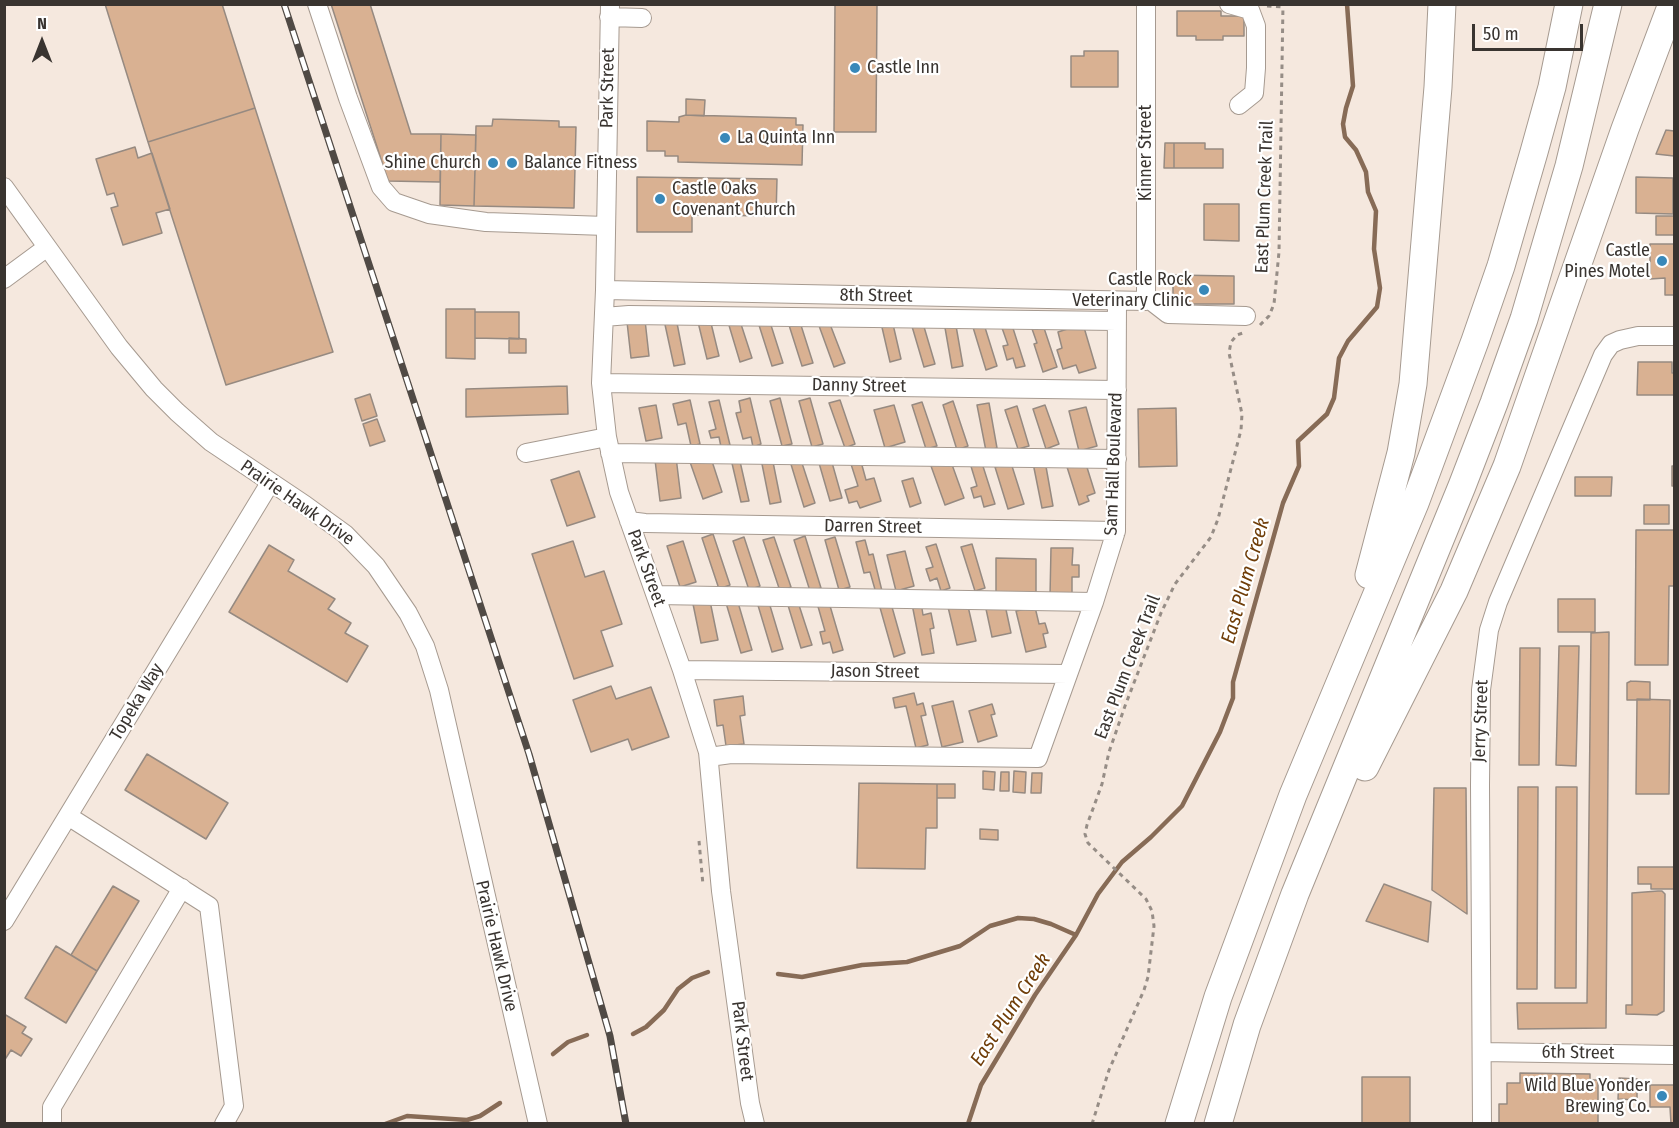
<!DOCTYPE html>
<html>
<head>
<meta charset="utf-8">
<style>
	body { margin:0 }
	#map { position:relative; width:1679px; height:1128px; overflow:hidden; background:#f5e8de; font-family:"Fira Sans Condensed",sans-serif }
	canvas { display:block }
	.frame { position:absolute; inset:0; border:6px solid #393430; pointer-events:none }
	.north { position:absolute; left:12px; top:12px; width:60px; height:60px; -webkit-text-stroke:4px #fff; paint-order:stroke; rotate:0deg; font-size:16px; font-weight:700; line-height:24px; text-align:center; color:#393430 }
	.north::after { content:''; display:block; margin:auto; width:21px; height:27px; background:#393430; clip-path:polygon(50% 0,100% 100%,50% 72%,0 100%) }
	.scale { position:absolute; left:1472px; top:24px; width:111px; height:27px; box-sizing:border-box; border:3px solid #393430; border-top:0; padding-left:8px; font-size:18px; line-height:21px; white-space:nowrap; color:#393430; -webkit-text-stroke:4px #fff; paint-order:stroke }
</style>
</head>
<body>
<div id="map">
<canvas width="1679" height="1128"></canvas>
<div class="frame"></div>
<div class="north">N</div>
<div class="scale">50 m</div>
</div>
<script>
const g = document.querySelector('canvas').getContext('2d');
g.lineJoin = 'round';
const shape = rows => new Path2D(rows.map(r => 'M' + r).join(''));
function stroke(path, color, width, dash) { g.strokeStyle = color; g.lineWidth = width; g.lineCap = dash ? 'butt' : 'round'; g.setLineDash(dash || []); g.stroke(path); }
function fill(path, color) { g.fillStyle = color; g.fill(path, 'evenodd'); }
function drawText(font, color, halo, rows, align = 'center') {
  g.font = font + ' "Fira Sans Condensed",sans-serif'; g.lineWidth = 4.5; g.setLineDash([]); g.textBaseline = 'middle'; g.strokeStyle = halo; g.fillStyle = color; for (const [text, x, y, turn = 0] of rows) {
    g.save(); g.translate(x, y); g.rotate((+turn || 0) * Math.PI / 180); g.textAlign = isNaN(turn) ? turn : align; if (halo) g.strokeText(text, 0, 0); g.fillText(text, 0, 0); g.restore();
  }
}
const stream = shape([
	[778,974,802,977,862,965,907,962,960,946,990,926,1018,918,1034,919,1051,924,1076,935],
	[633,1034,646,1027,664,1010,678,989,692,978,708,972],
	[553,1054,568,1042,587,1035],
	[385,1124,407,1116,467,1120,480,1116,500,1103],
	[968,1124,981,1085,1035,995,1076,935,1098,894,1122,862,1151,837,1182,806,1220,732,1233,698,1233,682,1283,503,1299,466,1298,441,1327,414,1334,398,1339,358,1348,341,1377,307,1380,288,1374,249,1376,211,1368,192,1366,172,1356,150,1345,137,1343,124,1346,108,1353,86,1347,4]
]);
const building = shape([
	[105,4,222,4,255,108,148,142,105,4],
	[331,4,370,4,411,134,441,134,440,182,388,181,331,4],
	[835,4,877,4,876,132,834,132,835,4],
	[1177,11,1221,11,1221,16,1244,16,1244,36,1223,36,1223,40,1196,40,1196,36,1177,36,1177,11],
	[1084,51,1118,51,1118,87,1071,87,1071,56,1084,56,1084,51],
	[686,99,705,100,704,116,686,115,686,99],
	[255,108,333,352,226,385,148,142,255,108],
	[686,115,796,118,796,125,803,125,802,165,678,162,678,156,665,156,665,151,647,151,647,121,679,122,679,117,686,115],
	[493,119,559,121,559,127,576,127,574,208,474,206,476,126,492,126,493,119],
	[1666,130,1674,131,1674,156,1656,154,1666,130],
	[441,134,476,135,474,206,440,205,441,134],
	[1165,143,1174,143,1174,168,1164,168,1165,143],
	[1174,143,1205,143,1205,149,1223,149,1223,168,1174,168,1174,143],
	[135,147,138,158,152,153,170,209,156,213,162,233,123,245,111,208,118,206,114,193,107,195,96,159,135,147],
	[637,177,777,179,776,216,692,215,692,232,637,232,637,177],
	[1636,177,1673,178,1673,214,1636,213,1636,177],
	[1204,204,1239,204,1239,241,1204,240,1204,204],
	[1656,216,1674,216,1674,235,1656,235,1656,216],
	[1650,244,1674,244,1674,295,1665,295,1665,278,1650,279,1650,244],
	[1173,275,1234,276,1234,304,1173,304,1173,275],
	[446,309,475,309,475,359,446,358,446,309],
	[475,312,519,312,519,339,475,338,475,312],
	[676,318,685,364,674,366,664,320,676,318],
	[739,318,752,358,740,362,728,322,739,318],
	[710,319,719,356,707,359,698,322,710,319],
	[769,319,783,363,772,366,758,322,769,319],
	[799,319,813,363,802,366,788,322,799,319],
	[828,319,845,363,834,367,818,323,828,319],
	[645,320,649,356,631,358,627,322,645,320],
	[892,320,901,359,890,362,881,323,892,320],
	[922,320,935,364,924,367,911,323,922,320],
	[955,320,963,366,952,368,944,322,955,320],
	[983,321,997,366,986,370,972,324,983,321],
	[1011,322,1025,366,1016,368,1013,358,1007,360,1003,346,1008,345,1001,325,1011,322],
	[1042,322,1057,367,1043,372,1034,344,1037,343,1031,326,1042,322],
	[1083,324,1096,368,1079,373,1076,365,1063,369,1057,350,1062,348,1058,332,1083,324],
	[509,338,526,339,526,353,509,353,509,338],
	[1638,362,1672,362,1672,373,1674,373,1674,395,1637,395,1638,362],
	[567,386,568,414,466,417,466,389,567,386],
	[370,394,377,416,362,421,355,399,370,394],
	[750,398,761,444,753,447,751,437,743,439,736,413,741,412,739,401,750,398],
	[780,398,792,444,782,446,770,401,780,398],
	[810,398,823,444,812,447,799,401,810,398],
	[690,400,700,444,691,446,686,423,678,425,673,404,690,400],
	[719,400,730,445,721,447,719,437,711,438,709,431,716,429,709,402,719,400],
	[840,400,855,444,845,448,829,403,840,400],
	[953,401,968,446,957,450,943,405,953,401],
	[922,402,937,446,926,449,912,405,922,402],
	[989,403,997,448,986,451,977,405,989,403],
	[656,405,662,438,646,441,639,408,656,405],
	[894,405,905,442,885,448,874,410,894,405],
	[1045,405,1059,444,1046,449,1033,409,1045,405],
	[1017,406,1029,446,1018,449,1005,410,1017,406],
	[1086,407,1097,446,1079,451,1069,411,1086,407],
	[1176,408,1177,466,1139,467,1138,409,1176,408],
	[377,419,385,441,370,446,363,424,377,419],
	[710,455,722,492,703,499,690,462,710,455],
	[676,457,681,498,660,501,655,460,676,457],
	[739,457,749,501,741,502,731,459,739,457],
	[772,457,781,502,770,504,761,459,772,457],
	[800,457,815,503,804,507,790,461,800,457],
	[860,458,866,480,874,478,881,501,860,508,857,501,849,503,845,490,858,486,850,461,860,458],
	[831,459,842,498,830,501,819,463,831,459],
	[950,459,964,498,945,505,931,466,950,459],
	[981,460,995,504,984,507,981,496,974,498,971,488,977,486,970,463,981,460],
	[1045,461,1053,506,1042,508,1033,463,1045,461],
	[1085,461,1095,493,1087,496,1089,501,1079,505,1067,467,1085,461],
	[1011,463,1024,504,1008,509,995,467,1011,463],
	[1672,466,1674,466,1674,486,1672,486,1672,466],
	[579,471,595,517,567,526,551,480,579,471],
	[1575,477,1612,477,1611,496,1575,496,1575,477],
	[913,478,921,503,910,507,902,481,913,478],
	[1644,505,1669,505,1669,524,1644,524,1644,505],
	[1636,530,1674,530,1674,586,1669,586,1668,665,1635,665,1636,530],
	[713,534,730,585,719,589,702,538,713,534],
	[805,536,821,588,810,591,794,540,805,536],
	[744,537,760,586,749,590,733,541,744,537],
	[774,537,791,587,780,591,763,540,774,537],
	[835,537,850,587,839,590,825,540,835,537],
	[865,540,869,555,873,554,882,591,876,593,870,572,864,573,856,542,865,540],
	[573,541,585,577,604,571,622,624,601,631,613,666,574,679,532,554,573,541],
	[683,541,696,582,680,587,667,546,683,541],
	[936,544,950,588,941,591,937,578,930,581,926,569,933,567,926,547,936,544],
	[972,544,985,588,975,591,961,547,972,544],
	[269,545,294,560,288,571,335,599,328,609,351,623,345,633,368,646,347,682,229,612,269,545],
	[1051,548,1073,548,1072,565,1079,565,1079,577,1072,577,1072,597,1050,596,1051,548],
	[905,551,914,586,896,591,887,555,905,551],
	[996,558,1036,559,1036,596,996,596,996,558],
	[737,599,752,650,741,653,726,603,737,599],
	[768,599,783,649,772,652,757,602,768,599],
	[797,599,812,645,801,648,787,602,797,599],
	[828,599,843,650,833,653,830,642,823,644,820,632,825,631,817,603,828,599],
	[1558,599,1595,599,1595,632,1558,632,1558,599],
	[890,600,905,653,894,657,879,604,890,600],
	[710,601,718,640,701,643,693,604,710,601],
	[921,602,923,615,931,613,934,628,930,629,934,653,922,655,912,604,921,602],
	[967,602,976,641,957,645,948,607,967,602],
	[1005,605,1011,633,992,637,986,609,1005,605],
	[1035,607,1039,624,1045,623,1048,633,1043,634,1046,647,1026,652,1016,611,1035,607],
	[1609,632,1606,1028,1518,1029,1517,1003,1587,1003,1591,633,1609,632],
	[1559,646,1579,646,1576,766,1556,765,1559,646],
	[1520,648,1540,648,1539,765,1519,765,1520,648],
	[1631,681,1650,682,1650,700,1627,700,1627,683,1631,681],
	[611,686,616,699,651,687,669,737,632,750,628,739,591,752,573,700,611,686],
	[914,693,917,705,923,703,926,715,921,716,928,745,916,748,906,706,895,708,893,698,914,693],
	[743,696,745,715,740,716,744,744,726,746,723,725,717,726,714,700,743,696],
	[1637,699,1670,700,1669,794,1636,794,1637,699],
	[953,701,963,742,942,747,932,706,953,701],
	[992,704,995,714,991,715,997,736,978,742,969,711,992,704],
	[147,754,228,803,206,839,125,790,147,754],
	[983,771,995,772,994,790,983,789,983,771],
	[1014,771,1026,772,1025,793,1013,792,1014,771],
	[1001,772,1009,772,1009,791,1000,791,1001,772],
	[1032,773,1042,773,1041,793,1031,793,1032,773],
	[859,783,937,784,937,828,926,828,925,869,857,868,859,783],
	[937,784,955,784,955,798,937,798,937,784],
	[1518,787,1538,787,1537,989,1517,989,1518,787],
	[1556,787,1577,787,1576,988,1555,988,1556,787],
	[1434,788,1466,788,1467,914,1432,890,1434,788],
	[980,829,998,830,998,840,980,839,980,829],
	[1638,867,1674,867,1674,889,1651,889,1651,884,1638,884,1638,867],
	[1384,884,1431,902,1428,942,1366,921,1384,884],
	[113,886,139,901,97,971,71,955,113,886],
	[1658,891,1662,891,1665,894,1664,1011,1657,1015,1626,1014,1626,1005,1632,1005,1632,893,1658,891],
	[56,946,97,971,66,1023,25,998,56,946],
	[4,1014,26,1027,22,1033,32,1039,21,1056,11,1050,4,1061,4,1014],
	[1520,1073,1590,1074,1590,1080,1598,1080,1598,1124,1499,1124,1499,1104,1507,1104,1507,1083,1520,1083,1520,1073],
	[1362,1077,1410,1077,1410,1124,1362,1124,1362,1077],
	[1619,1078,1637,1079,1637,1100,1618,1099,1619,1078],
	[1650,1085,1674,1085,1674,1124,1671,1124,1670,1107,1650,1107,1650,1085]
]);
const path = shape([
	[1267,6,1283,7],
	[1260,325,1269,316,1274,304,1279,252,1283,4],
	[699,841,703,885],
	[1092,1124,1109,1070,1144,990,1148,977,1154,926,1152,911,1146,899,1088,843,1085,834,1087,825,1102,784,1109,752,1125,706,1161,613,1175,584,1211,537,1218,519,1241,430,1242,414,1229,353,1231,342,1237,335,1243,333]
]);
const minor = shape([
	[317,4,348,98,381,187,394,202,429,214,486,222,606,226],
	[610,4,605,290,601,383,607,437,619,492,682,670,708,752,721,891,750,1103,755,1124],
	[1229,4,1250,10,1256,26,1256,68,1254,93,1239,105],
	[609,17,642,18],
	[4,187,119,347,154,389,177,412,211,442,305,505,345,534,376,566,408,613,425,646,439,690,538,1124],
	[4,279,46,248],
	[605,290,1146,301,1146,4],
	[1146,297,1168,314,1246,316],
	[604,317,629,315,1117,321],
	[601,383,1117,390],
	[526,453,607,437],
	[610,453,1117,459],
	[629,521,645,523,1116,531],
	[656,595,1094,602],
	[682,670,1068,674],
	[709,757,731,754,1038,758,1094,602,1116,531,1117,301],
	[68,816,209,906,234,1106,224,1124],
	[4,921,270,483],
	[1482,1052,1674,1055],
	[52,1124,52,1107,182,888],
	[1482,1124,1480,785,1481,690,1489,630,1498,602,1603,355,1611,344,1620,340,1638,336,1674,336]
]);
const highway = shape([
	[1369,575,1401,453,1413,384,1438,87,1442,4],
	[1365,767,1454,591,1507,466,1625,129,1672,4],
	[1179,1124,1218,997,1293,795,1415,503,1475,341,1501,266,1534,152,1552,87,1569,4],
	[1218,1124,1247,1025,1295,894,1462,486,1494,403,1524,319,1569,166,1608,4]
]);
const rail = shape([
	[284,4,529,754,610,1036,626,1124]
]);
const markers = [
	[855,68,6,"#3888b9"],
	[725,138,6,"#3888b9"],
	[493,163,6,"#3888b9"],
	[512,163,6,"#3888b9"],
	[660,199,6,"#3888b9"],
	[1662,261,6,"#3888b9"],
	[1204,290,6,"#3888b9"],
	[1662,1096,6,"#3888b9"]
];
const poiNames = [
	["Castle Inn",867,68],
	["La Quinta Inn",737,138],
	["Shine Church",481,163,"right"],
	["Balance Fitness",524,163],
	["Castle Oaks",672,189],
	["Covenant Church",672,210],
	["Castle",1650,251,"right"],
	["Pines Motel",1650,272,"right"],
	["Castle Rock",1192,280,"right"],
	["Veterinary Clinic",1192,301,"right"],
	["Wild Blue Yonder",1650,1086,"right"],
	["Brewing Co.",1650,1107,"right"]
];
const streetNames = [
	["Park Street",608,88,-89],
	["Kinner Street",1146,153,-90],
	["East Plum Creek Trail",1265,197,-88],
	["8th Street",876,296,1],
	["Danny Street",859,386,1],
	["Sam Hall Boulevard",1114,464,-88],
	["Prairie Hawk Drive",297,503,35],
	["Darren Street",873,527,1],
	["Park Street",646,568,70],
	["East Plum Creek Trail",1128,667,-69],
	["Jason Street",875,672,1],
	["Topeka Way",137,702,-59],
	["Jerry Street",1481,721,-88],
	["Prairie Hawk Drive",496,946,77],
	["Park Street",742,1041,83],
	["6th Street",1578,1053,1]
];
const waterNames = [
	["East Plum Creek",1246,581,-74],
	["East Plum Creek",1011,1010,-57]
];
stroke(stream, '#876b56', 4.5);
fill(building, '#d9b192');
stroke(building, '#968a81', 1.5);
stroke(minor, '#a69a90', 20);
stroke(highway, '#a69a90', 29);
stroke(path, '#968d86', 3, [4.5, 4.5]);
stroke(minor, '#fff', 18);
stroke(highway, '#fff', 27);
stroke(rail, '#504a45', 7);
stroke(rail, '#fff', 4.5, [14]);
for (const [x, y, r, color] of markers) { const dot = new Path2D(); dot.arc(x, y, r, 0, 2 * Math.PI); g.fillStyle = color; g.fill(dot); stroke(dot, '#fff', 2); }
drawText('18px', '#393430', '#fff', poiNames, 'left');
drawText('18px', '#393430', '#fff', streetNames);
drawText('italic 20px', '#6f3d08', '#fff', waterNames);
</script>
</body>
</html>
